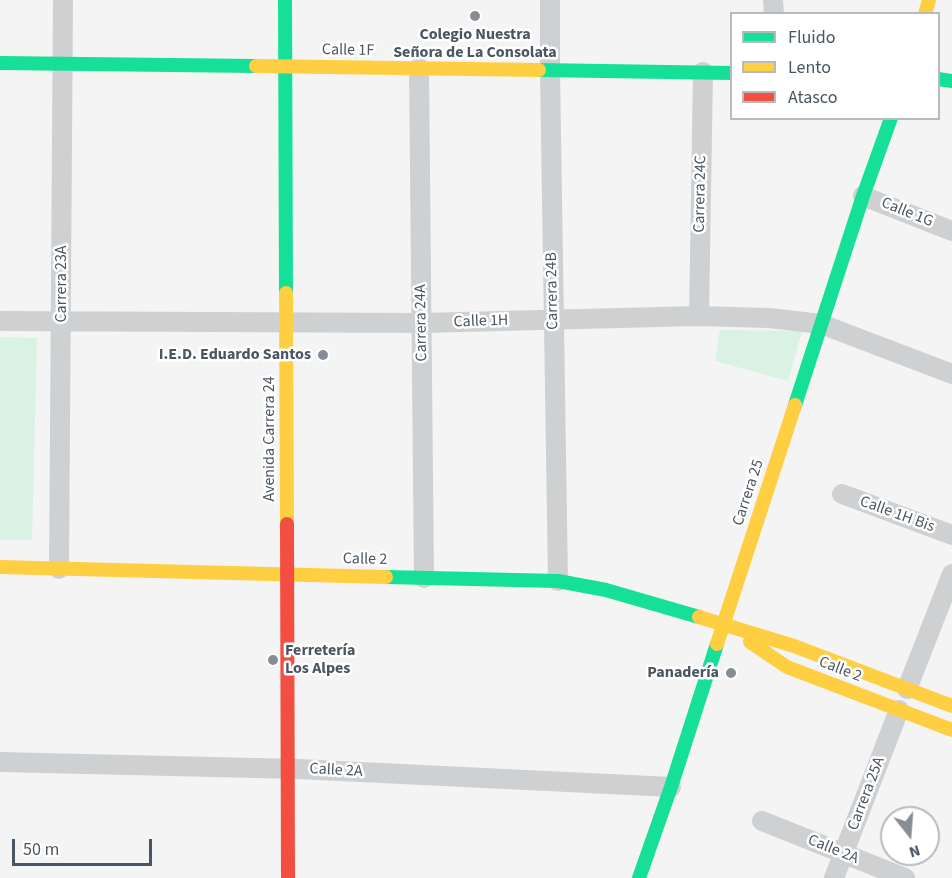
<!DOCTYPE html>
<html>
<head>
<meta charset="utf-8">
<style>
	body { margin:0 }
	#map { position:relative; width:952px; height:878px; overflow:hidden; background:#f4f4f4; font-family:"Source Sans 3",sans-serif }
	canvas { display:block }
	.legend { position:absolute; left:730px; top:12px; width:210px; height:108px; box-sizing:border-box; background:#fff; border:2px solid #b7bbc0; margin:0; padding:8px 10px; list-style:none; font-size:18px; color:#4a5661 }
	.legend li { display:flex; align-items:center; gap:12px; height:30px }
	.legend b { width:30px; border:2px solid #b7bbc0 }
	.north { position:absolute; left:880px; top:806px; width:60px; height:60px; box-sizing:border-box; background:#fff; border:2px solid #b7bbc0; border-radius:50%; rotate:163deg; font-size:16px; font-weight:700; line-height:24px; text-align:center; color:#4a5661 }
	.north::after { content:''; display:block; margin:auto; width:21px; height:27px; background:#868d94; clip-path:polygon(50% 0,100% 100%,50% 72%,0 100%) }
	.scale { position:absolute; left:12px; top:839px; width:140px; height:27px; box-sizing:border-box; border:3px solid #4a5661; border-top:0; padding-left:8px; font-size:18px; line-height:21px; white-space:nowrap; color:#4a5661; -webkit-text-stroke:4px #fff; paint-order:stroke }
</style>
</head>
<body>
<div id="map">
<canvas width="952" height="878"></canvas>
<ul class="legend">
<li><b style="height:8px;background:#16e098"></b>Fluido</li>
<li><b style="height:8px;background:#ffcf43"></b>Lento</li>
<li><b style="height:8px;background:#f24e42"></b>Atasco</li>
</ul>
<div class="north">N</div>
<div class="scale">50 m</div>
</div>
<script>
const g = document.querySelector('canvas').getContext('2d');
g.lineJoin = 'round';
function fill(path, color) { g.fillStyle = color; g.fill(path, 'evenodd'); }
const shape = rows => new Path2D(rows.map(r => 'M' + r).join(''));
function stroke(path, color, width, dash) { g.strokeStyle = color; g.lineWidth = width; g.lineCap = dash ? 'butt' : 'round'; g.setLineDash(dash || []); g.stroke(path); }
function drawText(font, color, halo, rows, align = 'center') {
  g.font = font + ' "Source Sans 3",sans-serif'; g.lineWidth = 5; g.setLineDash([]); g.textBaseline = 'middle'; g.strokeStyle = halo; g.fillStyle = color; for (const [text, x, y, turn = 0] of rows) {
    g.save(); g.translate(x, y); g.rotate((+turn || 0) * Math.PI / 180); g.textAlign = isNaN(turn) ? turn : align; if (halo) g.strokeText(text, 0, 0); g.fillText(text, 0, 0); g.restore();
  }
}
const green = shape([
	[720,330,802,331,788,381,715,361],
	[0,337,37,338,32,540,0,540]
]);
const street = shape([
	[550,0,550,70,558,581],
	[773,0,774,14],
	[419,68,424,578],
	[863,196,952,231],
	[699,316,703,72],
	[0,321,422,323,699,316,769,318,821,324,952,374],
	[842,494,952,535],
	[59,569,63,0],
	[907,689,952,574],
	[0,762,298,769,671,787],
	[762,821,905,878],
	[834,878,899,710]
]);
const fast = shape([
	[285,0,286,293],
	[0,63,256,66],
	[539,70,732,73],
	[938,79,952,81],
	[795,405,863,196,891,118],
	[386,577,558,581,606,590,699,617],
	[639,878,671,787,717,644]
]);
const slow = shape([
	[925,14,929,0],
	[256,66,539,70],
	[286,293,287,524],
	[0,567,386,577],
	[699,617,794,646,952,706],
	[750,642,787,667,952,730],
	[717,644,795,405]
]);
const jam = shape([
	[287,524,288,878]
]);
const markers = [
	[475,16,6,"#868d94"],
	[323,355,6,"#868d94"],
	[273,660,6,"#868d94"],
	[731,673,6,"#868d94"]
];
const poiNames = [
	["Colegio Nuestra",475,35,"center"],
	["Señora de La Consolata",475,53,"center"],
	["I.E.D. Eduardo Santos",311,355],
	["Ferretería",285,651,"left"],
	["Los Alpes",285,669,"left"],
	["Panadería",719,673]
];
const streetNames = [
	["Calle 1F",348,51,1],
	["Carrera 24C",701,194,-89],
	["Calle 1G",907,213,22],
	["Carrera 23A",62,284,-90],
	["Carrera 24B",553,291,-91],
	["Calle 1H",481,322,-2],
	["Carrera 24A",422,323,-91],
	["Avenida Carrera 24",270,439,-90],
	["Carrera 25",749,493,-72],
	["Calle 1H Bis",897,515,20],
	["Calle 2",365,560,1],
	["Calle 2",840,670,21],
	["Calle 2A",336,771,3],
	["Carrera 25A",867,794,-69],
	["Calle 2A",833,850,22]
];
fill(green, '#d9f2e3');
stroke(street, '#ced0d2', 20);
stroke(fast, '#16e098', 14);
stroke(slow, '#ffcf43', 14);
stroke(jam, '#f24e42', 14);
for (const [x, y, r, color] of markers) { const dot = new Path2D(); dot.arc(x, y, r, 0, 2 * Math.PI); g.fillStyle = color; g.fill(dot); stroke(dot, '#fff', 2); }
drawText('bold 16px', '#4a5661', '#fff', poiNames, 'right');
drawText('16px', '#4a5661', '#fff', streetNames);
</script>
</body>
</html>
